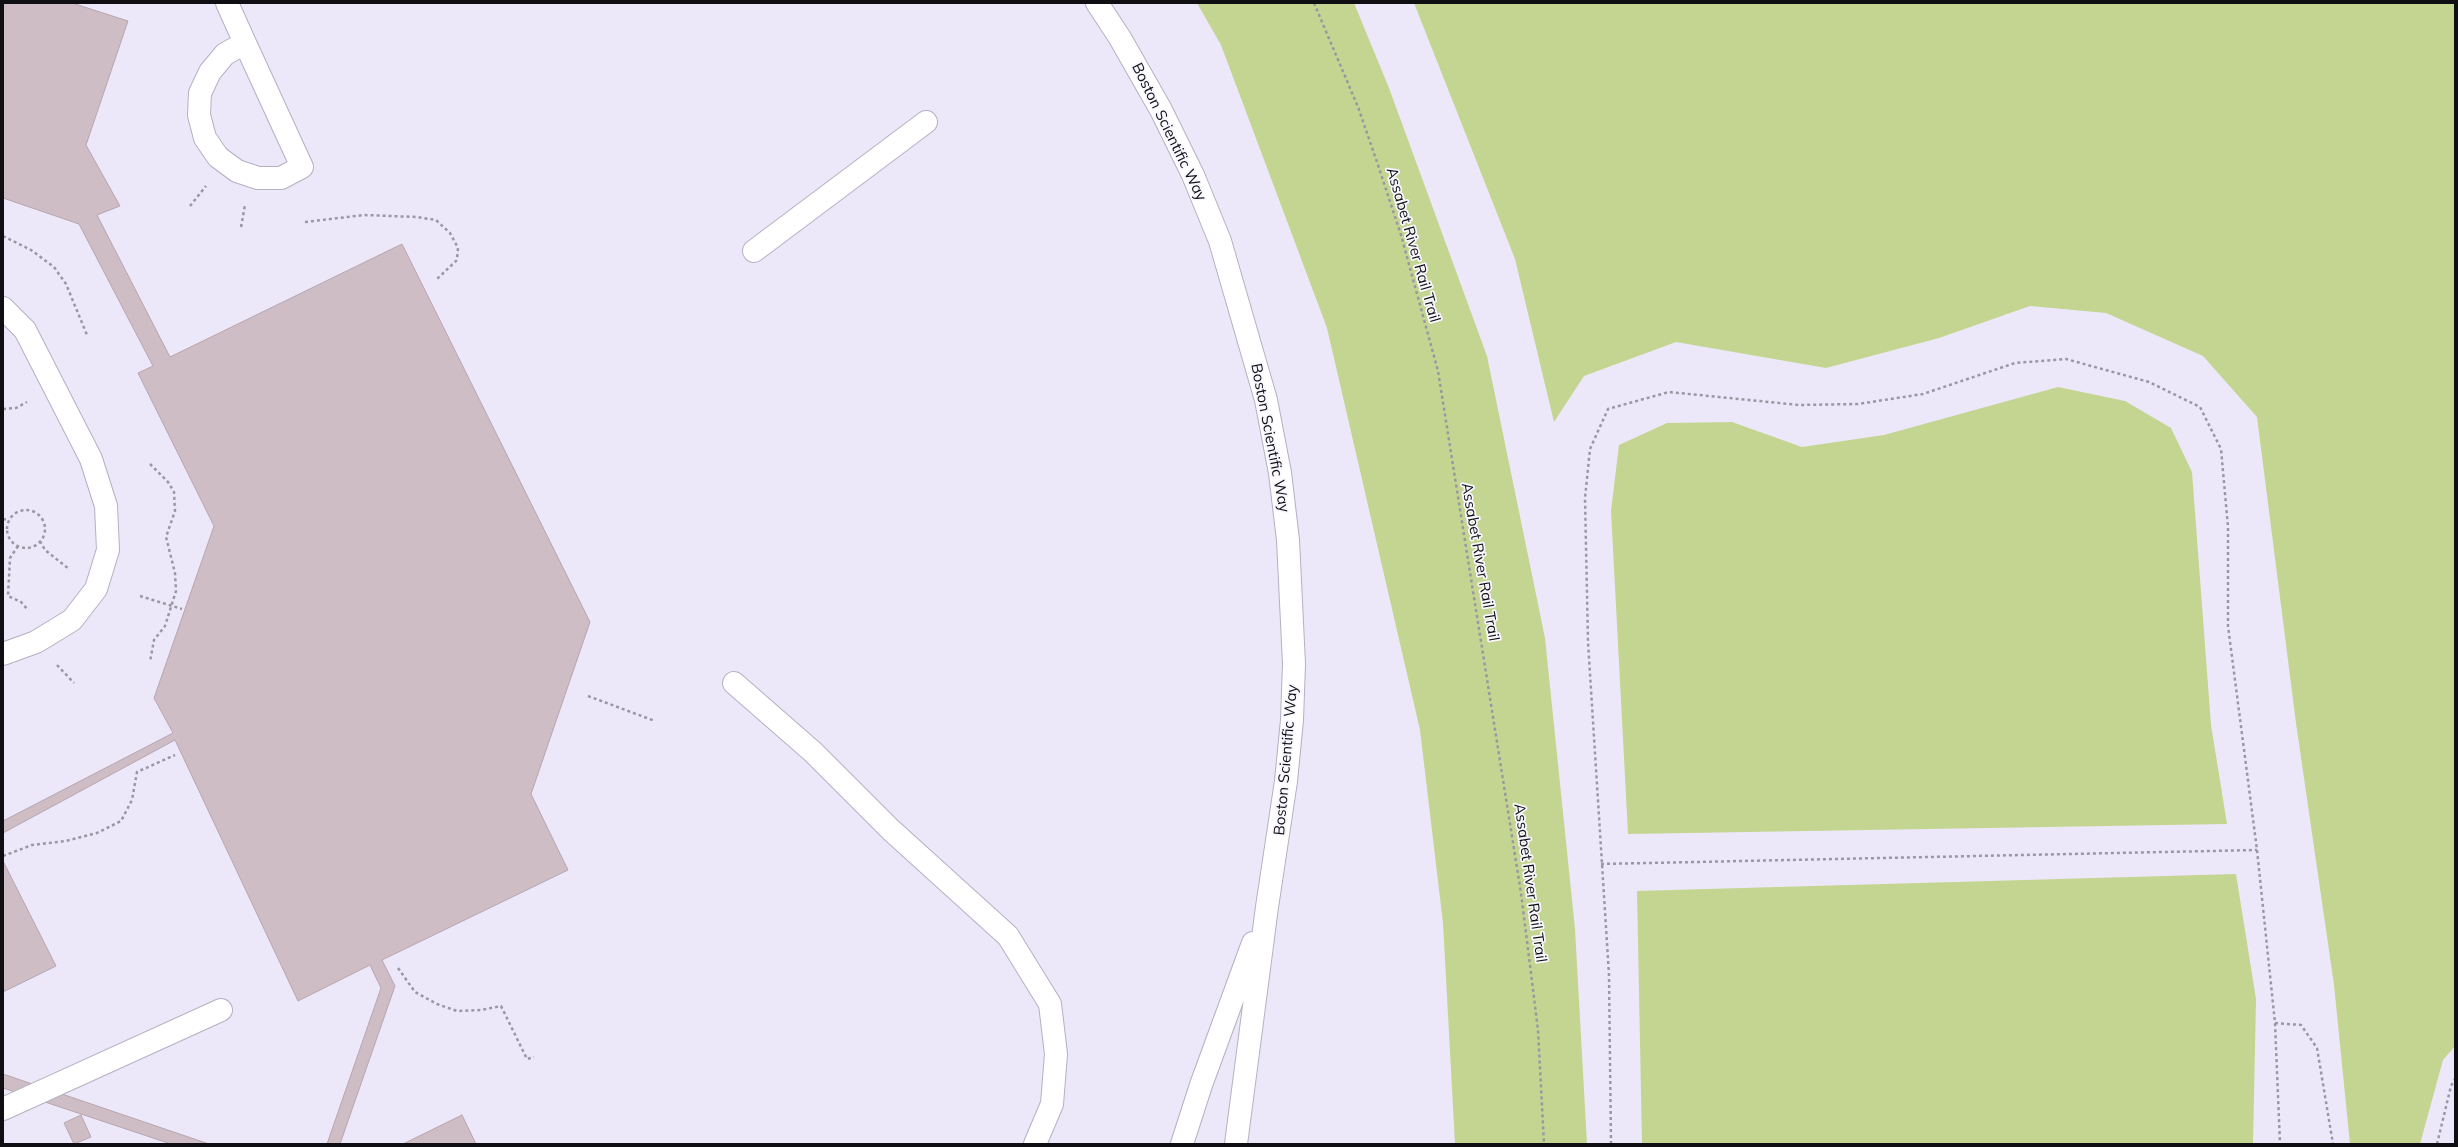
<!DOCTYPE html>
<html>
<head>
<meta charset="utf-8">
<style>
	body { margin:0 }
	#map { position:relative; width:2458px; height:1147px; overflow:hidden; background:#ede8f9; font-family:Mulish,sans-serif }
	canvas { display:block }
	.frame { position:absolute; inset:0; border:4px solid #0f0e13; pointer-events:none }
</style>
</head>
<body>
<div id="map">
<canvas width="2458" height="1147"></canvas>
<div class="frame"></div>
</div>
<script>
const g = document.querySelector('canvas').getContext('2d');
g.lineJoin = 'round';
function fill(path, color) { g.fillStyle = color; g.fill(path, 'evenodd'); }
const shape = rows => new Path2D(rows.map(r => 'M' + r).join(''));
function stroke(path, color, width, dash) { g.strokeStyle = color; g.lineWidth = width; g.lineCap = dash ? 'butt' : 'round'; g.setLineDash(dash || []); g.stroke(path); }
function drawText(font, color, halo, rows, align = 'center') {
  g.font = font + ' Mulish,sans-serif'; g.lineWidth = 3.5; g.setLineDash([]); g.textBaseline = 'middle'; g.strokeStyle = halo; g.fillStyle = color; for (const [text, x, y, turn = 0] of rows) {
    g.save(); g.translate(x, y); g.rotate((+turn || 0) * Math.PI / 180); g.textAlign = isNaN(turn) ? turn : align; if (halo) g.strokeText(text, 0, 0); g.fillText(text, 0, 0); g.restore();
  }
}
const green = shape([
	[1197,3,1354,3,1389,88,1487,356,1545,638,1575,929,1587,1144,1455,1144,1443,923,1420,730,1327,328,1221,45],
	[1414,3,2455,3,2455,1046,2443,1060,2420,1144,2350,1144,2334,985,2296,723,2257,417,2203,356,2106,313,2030,306,1939,338,1826,368,1676,342,1584,376,1554,422,1515,259],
	[2058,387,2125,401,2171,428,2192,472,2211,725,2227,824,1628,834,1611,511,1619,445,1667,423,1732,422,1802,447,1884,435],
	[2236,874,2256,999,2253,1144,1642,1144,1637,891]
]);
const building = shape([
	[3,3,72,3,128,21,86,145,120,206,97,215,170,357,402,244,590,622,531,794,568,870,382,960,395,986,340,1144,327,1144,381,988,370,965,298,1001,175,740,3,833,3,821,173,733,154,698,214,526,138,373,153,366,79,224,3,198,3,3],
	[3,861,56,966,3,992,3,861],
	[3,1074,209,1144,171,1144,3,1088,3,1074],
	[81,1115,91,1137,74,1144,64,1123,81,1115],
	[462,1115,476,1144,403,1144,462,1115]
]);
const path = shape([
	[1314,3,1358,107,1378,165,1401,235,1438,371,1521,893,1538,1030,1544,1144],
	[190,206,206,186],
	[305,222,364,215,417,217,436,220,450,233,458,248,457,260,437,279],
	[241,227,245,205],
	[3,236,31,250,54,267,66,284,87,335],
	[3,409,16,408,27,402],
	[150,464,168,482,174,492,175,511,166,537,175,573,176,591,165,626,154,640,150,662],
	'7 529a19 19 0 1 1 38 0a19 19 0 1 1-38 0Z',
	[3,519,9,520],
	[40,541,45,550,69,569],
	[18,546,10,558,8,596,21,602,28,610],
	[140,596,182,609],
	[57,665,74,683],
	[588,696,655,721],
	[3,856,32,845,66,841,97,833,121,821,132,800,137,772,175,755],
	[1601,864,2257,850],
	[398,968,415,992,437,1004,457,1011,481,1010,501,1006,527,1059,534,1057],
	[2275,1023,2301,1025,2317,1048,2333,1144],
	[1611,1144,1609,975,1588,642,1585,498,1590,449,1608,409,1669,392,1799,405,1858,404,1923,394,2015,363,2066,359,2149,382,2200,407,2221,449,2228,527,2228,626,2257,850,2275,1023,2280,1144],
	[2437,1144,2451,1086,2455,1079]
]);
const minor = shape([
	[227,3,245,43,302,167,281,178,258,178,237,171,218,157,205,138,199,115,200,93,210,72,225,54,245,43],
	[1097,3,1120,38,1161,110,1193,175,1220,241,1266,400,1280,473,1288,540,1294,664,1292,720,1286,781,1267,907,1236,1144],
	[754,251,926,122],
	[3,308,25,330,91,459,106,506,108,550,96,589,72,620,36,642,3,654],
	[734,683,813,752,891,830,1008,936,1050,1004,1056,1054,1052,1104,1035,1144],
	[3,1109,221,1010],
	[1182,1144,1201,1085,1253,943]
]);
const streetNames = [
	["Boston Scientific Way",1169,132,64],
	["Assabet River Rail Trail",1413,245,74],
	["Boston Scientific Way",1270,438,79],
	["Assabet River Rail Trail",1480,562,80],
	["Boston Scientific Way",1286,760,-85],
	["Assabet River Rail Trail",1530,883,82]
];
fill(green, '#c3d591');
fill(building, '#cfbdc6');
stroke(building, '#b6a5ae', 1);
stroke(minor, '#b5b0c1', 24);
stroke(path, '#9a97a3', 2.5, [3, 3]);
stroke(minor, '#fff', 22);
drawText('15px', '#0f0e13', '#f9f7fe', streetNames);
</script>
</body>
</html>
